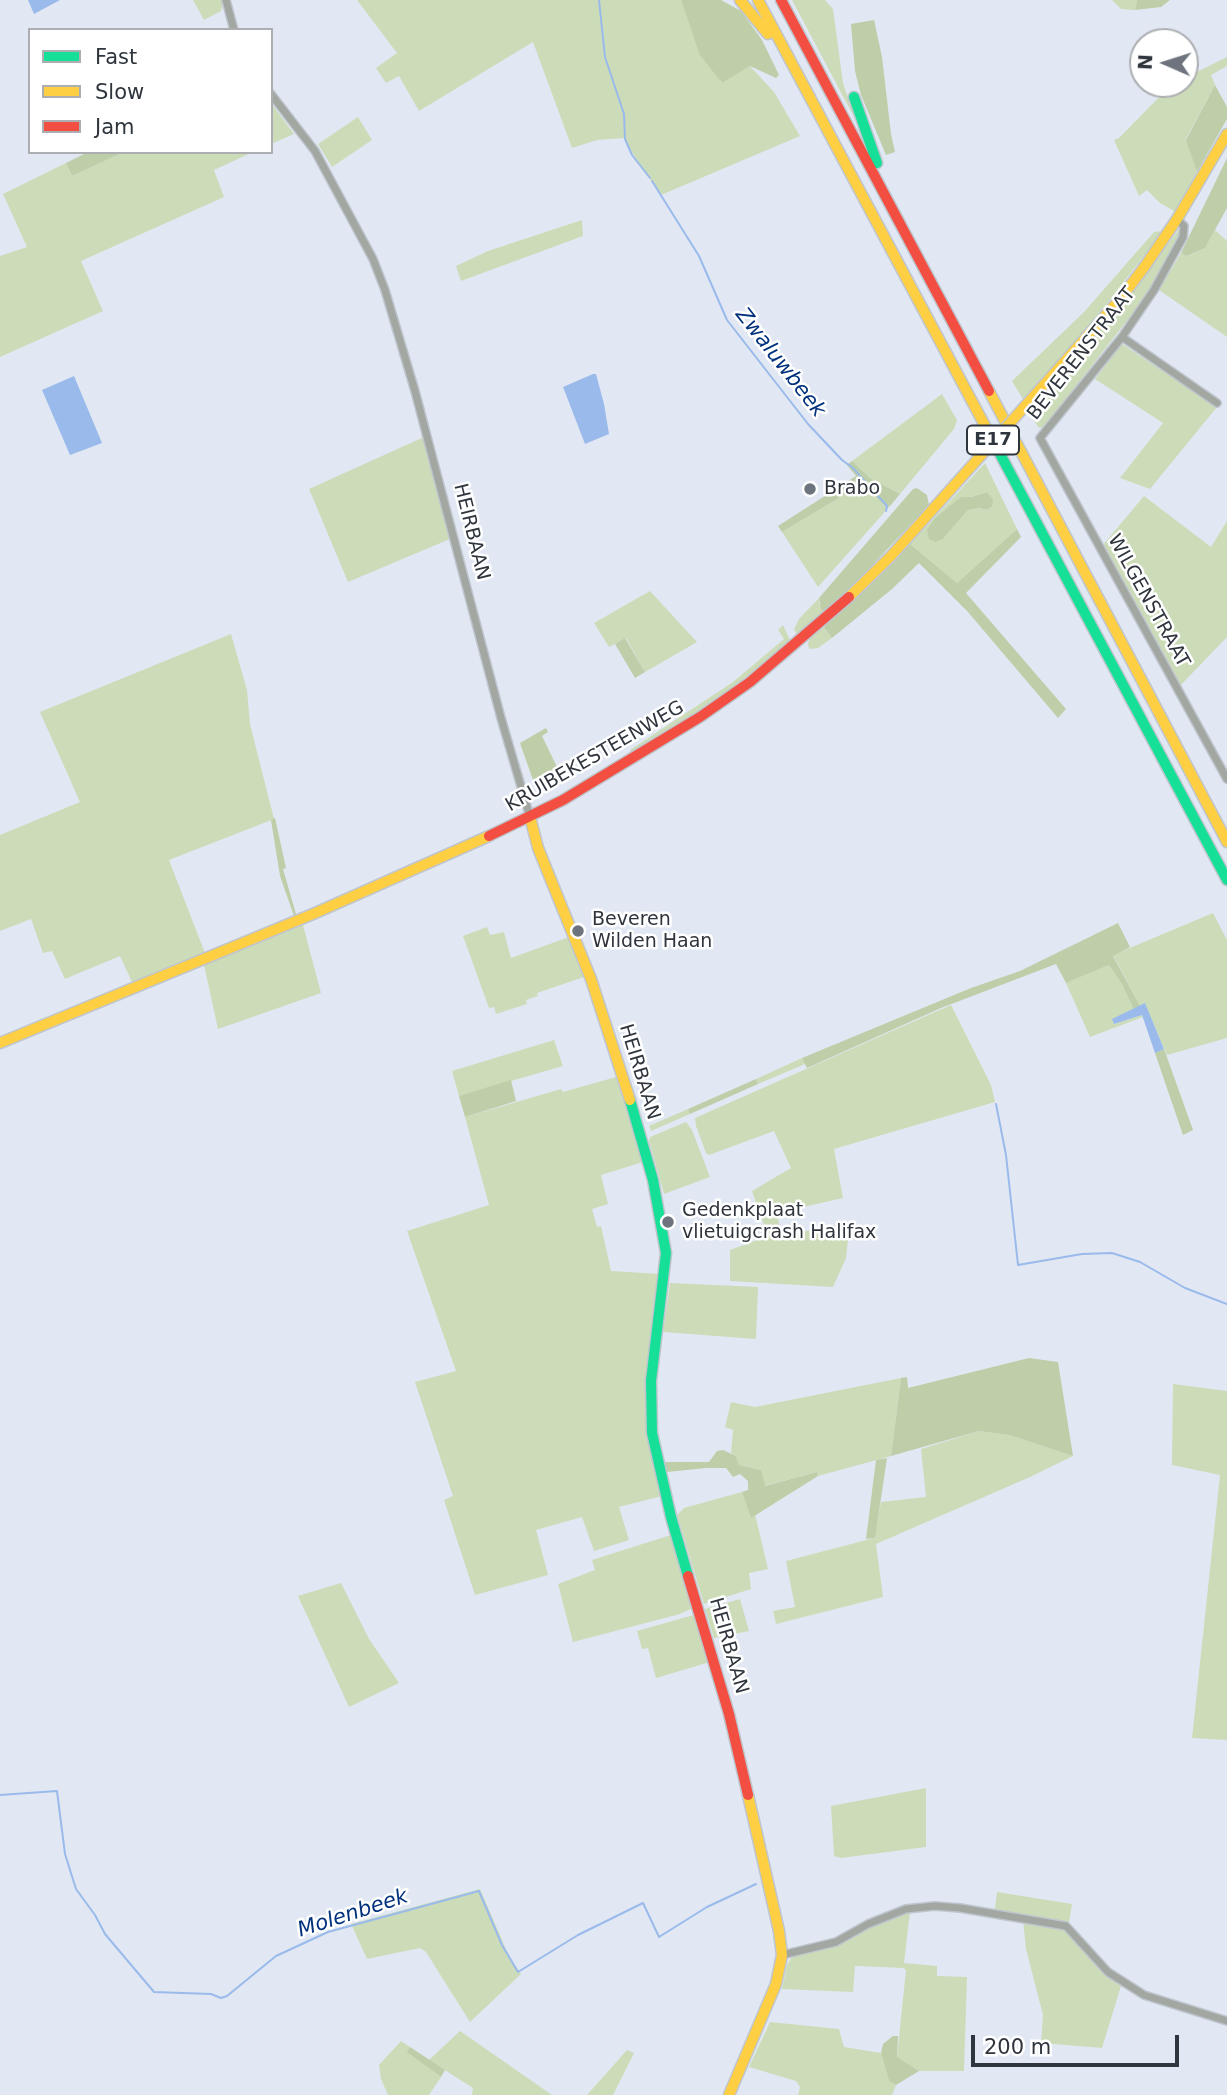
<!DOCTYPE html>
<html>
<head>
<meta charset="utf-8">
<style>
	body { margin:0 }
	#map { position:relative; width:1227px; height:2095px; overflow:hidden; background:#e1e8f3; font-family:"DejaVu Sans",sans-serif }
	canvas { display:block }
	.legend { position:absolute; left:28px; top:28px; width:245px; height:126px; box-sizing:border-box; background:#fff; border:2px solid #acaeb1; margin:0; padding:9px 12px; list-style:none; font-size:21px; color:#2f353d }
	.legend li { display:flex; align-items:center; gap:14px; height:35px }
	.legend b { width:35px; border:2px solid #acaeb1 }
	.north { position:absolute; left:1129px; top:28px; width:70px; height:70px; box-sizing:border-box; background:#fff; border:2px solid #acaeb1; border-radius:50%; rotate:273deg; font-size:19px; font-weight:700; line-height:28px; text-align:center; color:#2f353d }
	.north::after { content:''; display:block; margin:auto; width:24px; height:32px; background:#6d747d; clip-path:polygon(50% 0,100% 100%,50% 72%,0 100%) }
	.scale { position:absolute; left:971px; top:2035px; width:208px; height:32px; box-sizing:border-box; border:4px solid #2f353d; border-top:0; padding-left:9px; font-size:21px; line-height:24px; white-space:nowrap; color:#2f353d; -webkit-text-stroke:5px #fff; paint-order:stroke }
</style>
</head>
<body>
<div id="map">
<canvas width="1227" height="2095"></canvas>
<ul class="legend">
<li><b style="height:9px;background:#16e098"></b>Fast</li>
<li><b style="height:9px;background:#ffcf43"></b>Slow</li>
<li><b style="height:9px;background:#f24e42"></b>Jam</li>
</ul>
<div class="north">N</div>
<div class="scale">200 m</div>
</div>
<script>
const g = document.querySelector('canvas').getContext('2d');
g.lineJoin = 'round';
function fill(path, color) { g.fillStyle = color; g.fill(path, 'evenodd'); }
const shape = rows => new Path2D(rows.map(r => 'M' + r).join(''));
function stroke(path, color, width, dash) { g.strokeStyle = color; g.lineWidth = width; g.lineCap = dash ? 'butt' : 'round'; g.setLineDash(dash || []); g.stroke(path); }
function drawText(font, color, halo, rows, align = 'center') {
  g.font = font + ' "DejaVu Sans",sans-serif'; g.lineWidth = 5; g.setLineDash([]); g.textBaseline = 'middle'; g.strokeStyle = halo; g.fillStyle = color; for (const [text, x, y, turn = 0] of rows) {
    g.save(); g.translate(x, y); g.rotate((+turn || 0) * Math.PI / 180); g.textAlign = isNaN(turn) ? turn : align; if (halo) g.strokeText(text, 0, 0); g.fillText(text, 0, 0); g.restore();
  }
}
const green = shape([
	[193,0,224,0,221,11,204,20],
	[357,0,681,0,692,27,721,83,750,66,774,92,800,136,661,195,636,159,624,138,597,140,572,148,533,42,419,111,399,76,386,83,376,68,397,53],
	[792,0,825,0,833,9,843,83,855,119],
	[1112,0,1137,0,1135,10,1121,9],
	[1227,57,1227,66,1211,75,1215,85,1186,139,1197,172,1176,212,1160,203,1147,190,1139,196,1114,140,1119,138,1172,84,1185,84,1185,78],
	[271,103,294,134,271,144],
	[358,117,372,140,332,167,318,144],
	[124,152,253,152,214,170,224,197,81,261,103,311,0,357,0,256,27,247,3,194,66,163,72,176],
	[582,220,583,236,461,281,456,266,488,251],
	[1180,228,1182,234,1147,295,1044,427,1039,428,1029,413,1123,304],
	[1215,230,1227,241,1227,337,1159,290,1181,253,1188,256,1205,248],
	[1163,231,1093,322,1023,399,1012,381,1084,312,1154,232],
	[1122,344,1217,407,1150,489,1120,478,1163,423,1095,379],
	[942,394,957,420,954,429,900,494,870,478,852,461],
	[424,437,450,539,348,582,309,489],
	[985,463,1017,529,957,583,910,544],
	[987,492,992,507,987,510,979,508,968,510,943,539,960,497,970,497],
	[859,486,868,489,886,507,891,505,818,587,782,532],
	[1144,496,1211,547,1227,521,1227,637,1179,687,1103,545],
	[650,591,697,642,645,672,626,638,609,647,594,623],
	[819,598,819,603,826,612,800,635,797,635,794,629,799,619],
	[783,625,790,640,783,649,706,707,632,753,630,750,733,682,784,639,778,630],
	[824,627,832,638,818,648,809,649,808,643,810,639],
	[231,634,247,690,250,724,274,819,169,860,205,953,132,982,120,956,65,979,52,951,43,953,31,919,0,931,0,835,80,802,40,712],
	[1213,913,1227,940,1227,1038,1167,1055,1145,1004,1140,1006,1113,955],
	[303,925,321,993,218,1029,204,965],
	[487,927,490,935,504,932,511,958,569,937,584,977,537,993,538,996,526,1000,527,1004,496,1014,494,1007,489,1008,463,936],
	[1109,965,1122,984,1134,1010,1113,1019,1114,1024,1142,1015,1143,1017,1090,1037,1066,983],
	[951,1005,991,1085,995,1102,834,1149,843,1198,777,1213,781,1236,846,1223,848,1239,846,1258,833,1287,730,1281,730,1250,768,1236,752,1191,791,1168,774,1131,709,1155,706,1153,696,1126,695,1118],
	[554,1040,563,1066,459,1096,452,1071],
	[802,1058,805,1064,758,1084,756,1079],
	[616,1077,643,1162,601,1175,608,1204,592,1209,597,1227,601,1226,611,1271,661,1274,648,1381,662,1496,619,1507,629,1540,594,1551,582,1517,536,1530,548,1575,475,1595,444,1500,453,1496,415,1382,456,1371,407,1231,489,1205,465,1117,561,1089,563,1092],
	[688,1109,690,1114,651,1131,649,1126],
	[686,1122,692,1130,710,1177,664,1194,649,1141,650,1137],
	[670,1283,758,1287,756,1339,663,1332],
	[901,1378,891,1456,818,1476,817,1472,764,1486,761,1470,739,1465,736,1456,731,1453,733,1430,725,1427,731,1402,755,1407],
	[1173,1384,1227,1391,1227,1740,1192,1738,1220,1475,1172,1465],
	[979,1431,1009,1435,1073,1456,1030,1477,876,1544,883,1597,776,1624,773,1611,795,1607,786,1561,874,1538,881,1502,926,1497,921,1449],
	[742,1492,751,1517,755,1514,768,1569,749,1573,751,1589,704,1604,677,1515,684,1508],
	[671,1535,694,1606,691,1609,680,1614,573,1642,558,1584,595,1570,592,1560],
	[341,1583,369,1639,399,1683,349,1707,298,1596],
	[740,1599,749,1631,714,1638,705,1609],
	[697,1614,710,1662,656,1678,648,1648,642,1649,637,1631],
	[926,1788,926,1847,841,1858,834,1856,831,1806],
	[480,1889,509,1956,521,1974,470,2022,426,1952,420,1948,367,1959,351,1924],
	[997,1892,1072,1904,1069,1923,995,1909],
	[910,1912,904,1963,937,1966,937,1976,967,1977,964,2071,919,2071,897,2057,906,1970,903,1968,855,1966,853,1992,782,1989,787,1965,792,1957,835,1945,875,1923],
	[1023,1920,1063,1929,1071,1935,1100,1970,1121,1986,1102,2048,1041,2043,1043,2015,1026,1949],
	[770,2022,839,2029,844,2047,881,2053,889,2081,896,2085,892,2095,798,2095,800,2087,796,2081,749,2067],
	[460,2031,552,2095,472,2095,473,2088,429,2060],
	[401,2041,410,2047,408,2052,441,2077,429,2095,388,2095,381,2079,379,2065],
	[627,2050,634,2053,613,2095,587,2095]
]);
const forest = shape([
	[681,0,721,0,741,11,762,40,779,75,776,78,750,66,722,83,700,55],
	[1137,0,1170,0,1161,7,1135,10],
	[874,20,882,57,891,134,895,152,886,155,861,95,855,71,851,24],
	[1215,85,1227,107,1227,119,1197,172,1186,140],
	[88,152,124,152,72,176,66,163],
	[1227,158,1227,208,1205,248,1187,256,1181,253],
	[852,461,870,478,900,494,891,505,886,507,868,489,859,486,782,532,778,526,856,476,847,465],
	[917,488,927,495,929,505,847,592,826,612,821,609,819,598,913,489],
	[987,492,993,500,992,507,987,510,979,508,968,510,943,539,935,542,929,539,927,530,934,519,961,497,971,497],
	[1017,529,1021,537,966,593,1066,709,1058,718,968,612,919,563,892,589,832,638,824,627,863,591,910,544,957,583],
	[625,638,645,672,635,678,615,644],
	[546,728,548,732,542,736,558,769,533,780,520,743],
	[275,818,286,868,283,869,296,914,294,916,280,876,271,820],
	[1118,923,1130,947,1113,956,1140,1006,1134,1010,1122,984,1109,965,1066,983,1056,964,941,1008,807,1068,802,1058,971,988,1020,971],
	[1164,1049,1193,1130,1183,1135,1155,1053],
	[756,1079,758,1084,690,1114,688,1109],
	[511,1080,516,1101,465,1117,459,1096],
	[1029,1358,1058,1362,1073,1456,1009,1435,979,1431,891,1456,901,1378,907,1377,908,1388],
	[723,1450,736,1456,739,1465,761,1470,765,1486,817,1472,818,1476,751,1518,742,1492,748,1490,748,1481,740,1474,733,1477,726,1468,706,1468,667,1472,665,1462,709,1462,717,1451],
	[887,1458,875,1538,866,1539,876,1460],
	[893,2036,898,2036,897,2057,919,2071,896,2085,889,2081,881,2053,883,2044],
	[410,2047,445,2070,441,2077,407,2052]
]);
const water = shape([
	[28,0,60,0,34,14],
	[593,374,596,374,604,404,609,434,585,444,563,387],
	[74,376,102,443,70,455,42,390],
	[1145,1003,1164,1049,1155,1053,1142,1015,1114,1024,1112,1019]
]);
const stream = shape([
	[599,0,605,57,624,114,625,139,632,155,650,178],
	[652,181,699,256,727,320,808,424,842,460,853,468,887,506,886,511],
	[996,1104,1006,1155,1018,1265,1082,1254,1112,1253,1140,1262,1185,1288,1227,1304],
	[0,1795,57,1791,65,1854,76,1889,95,1915,105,1934,154,1992,211,1994,221,1998,227,1996,276,1956,328,1932,479,1891,502,1945,518,1972,578,1935,643,1903,659,1937,707,1907,756,1884]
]);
const street = shape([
	[226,0,234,30],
	[271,94,315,151,373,259,385,290,415,391,501,718,530,817],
	[1177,219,1184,226,1183,237,1154,290,1122,337,1040,438,1227,779],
	[1122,337,1217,403],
	[782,1955,836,1942,868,1924,906,1909,935,1906,960,1908,1066,1926,1108,1972,1144,1995,1227,2021]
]);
const fast = shape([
	[854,97,877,163],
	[991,437,1227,880],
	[630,1100,653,1180,666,1253,651,1381,652,1433,671,1517,688,1576]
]);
const slow = shape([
	[740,0,768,34],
	[758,0,991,437],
	[989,391,1227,842],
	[1035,395,1121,298,1145,266,1177,219,1227,134],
	[849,597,891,556,950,490],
	[530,817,538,848,591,979,630,1100],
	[0,1043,313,914,489,836],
	[729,2095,776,1984,782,1955,779,1931,748,1795]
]);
const jam = shape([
	[781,0,989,391],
	[489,836,563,800,700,717,750,682,849,597],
	[688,1576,729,1714,748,1795]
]);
const slowBridge = shape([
	[950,490,1035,395]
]);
const markers = [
	[810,489,7,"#6d747d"],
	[578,931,7,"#6d747d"],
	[668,1222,7,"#6d747d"]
];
const shields = [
	[993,440,52]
];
const shieldNames = [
	["E17",993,440]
];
const streetNames = [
	["BEVERENSTRAAT",1082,354,-52],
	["HEIRBAAN",471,532,76],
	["WILGENSTRAAT",1148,601,61],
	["KRUIBEKESTEENWEG",595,757,-30],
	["HEIRBAAN",639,1072,73],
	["HEIRBAAN",728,1646,74]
];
const poiNames = [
	["Brabo",824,489],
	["Beveren",592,920],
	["Wilden Haan",592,942],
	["Gedenkplaat",682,1211],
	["vlietuigcrash Halifax",682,1233]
];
const waterNames = [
	["Zwaluwbeek",780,363,52],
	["Molenbeek",353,1914,-18]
];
fill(green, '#ccdcb8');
fill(forest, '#becea8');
fill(water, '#9abaeb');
stroke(stream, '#9abaeb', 2);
stroke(street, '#bfc5cd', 10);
stroke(fast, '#bfc5cd', 13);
stroke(slow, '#bfc5cd', 13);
stroke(jam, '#bfc5cd', 13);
stroke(street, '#a2a7a2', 7);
stroke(fast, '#16e098', 10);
stroke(slow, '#ffcf43', 10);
stroke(jam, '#f24e42', 10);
stroke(slowBridge, '#bfc5cd', 13, []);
stroke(slowBridge, '#ffcf43', 10);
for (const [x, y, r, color] of markers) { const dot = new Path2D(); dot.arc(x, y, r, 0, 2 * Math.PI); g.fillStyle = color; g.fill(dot); stroke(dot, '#fff', 2.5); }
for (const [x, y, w] of shields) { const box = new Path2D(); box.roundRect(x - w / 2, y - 14.5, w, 29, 5); g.fillStyle = '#fff'; g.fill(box); stroke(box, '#2f353d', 2); }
drawText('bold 18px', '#2f353d', null, shieldNames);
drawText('19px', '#2f353d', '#fff', streetNames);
drawText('19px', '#2f353d', '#fff', poiNames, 'left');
drawText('italic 21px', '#00317c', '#fff', waterNames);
</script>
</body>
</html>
